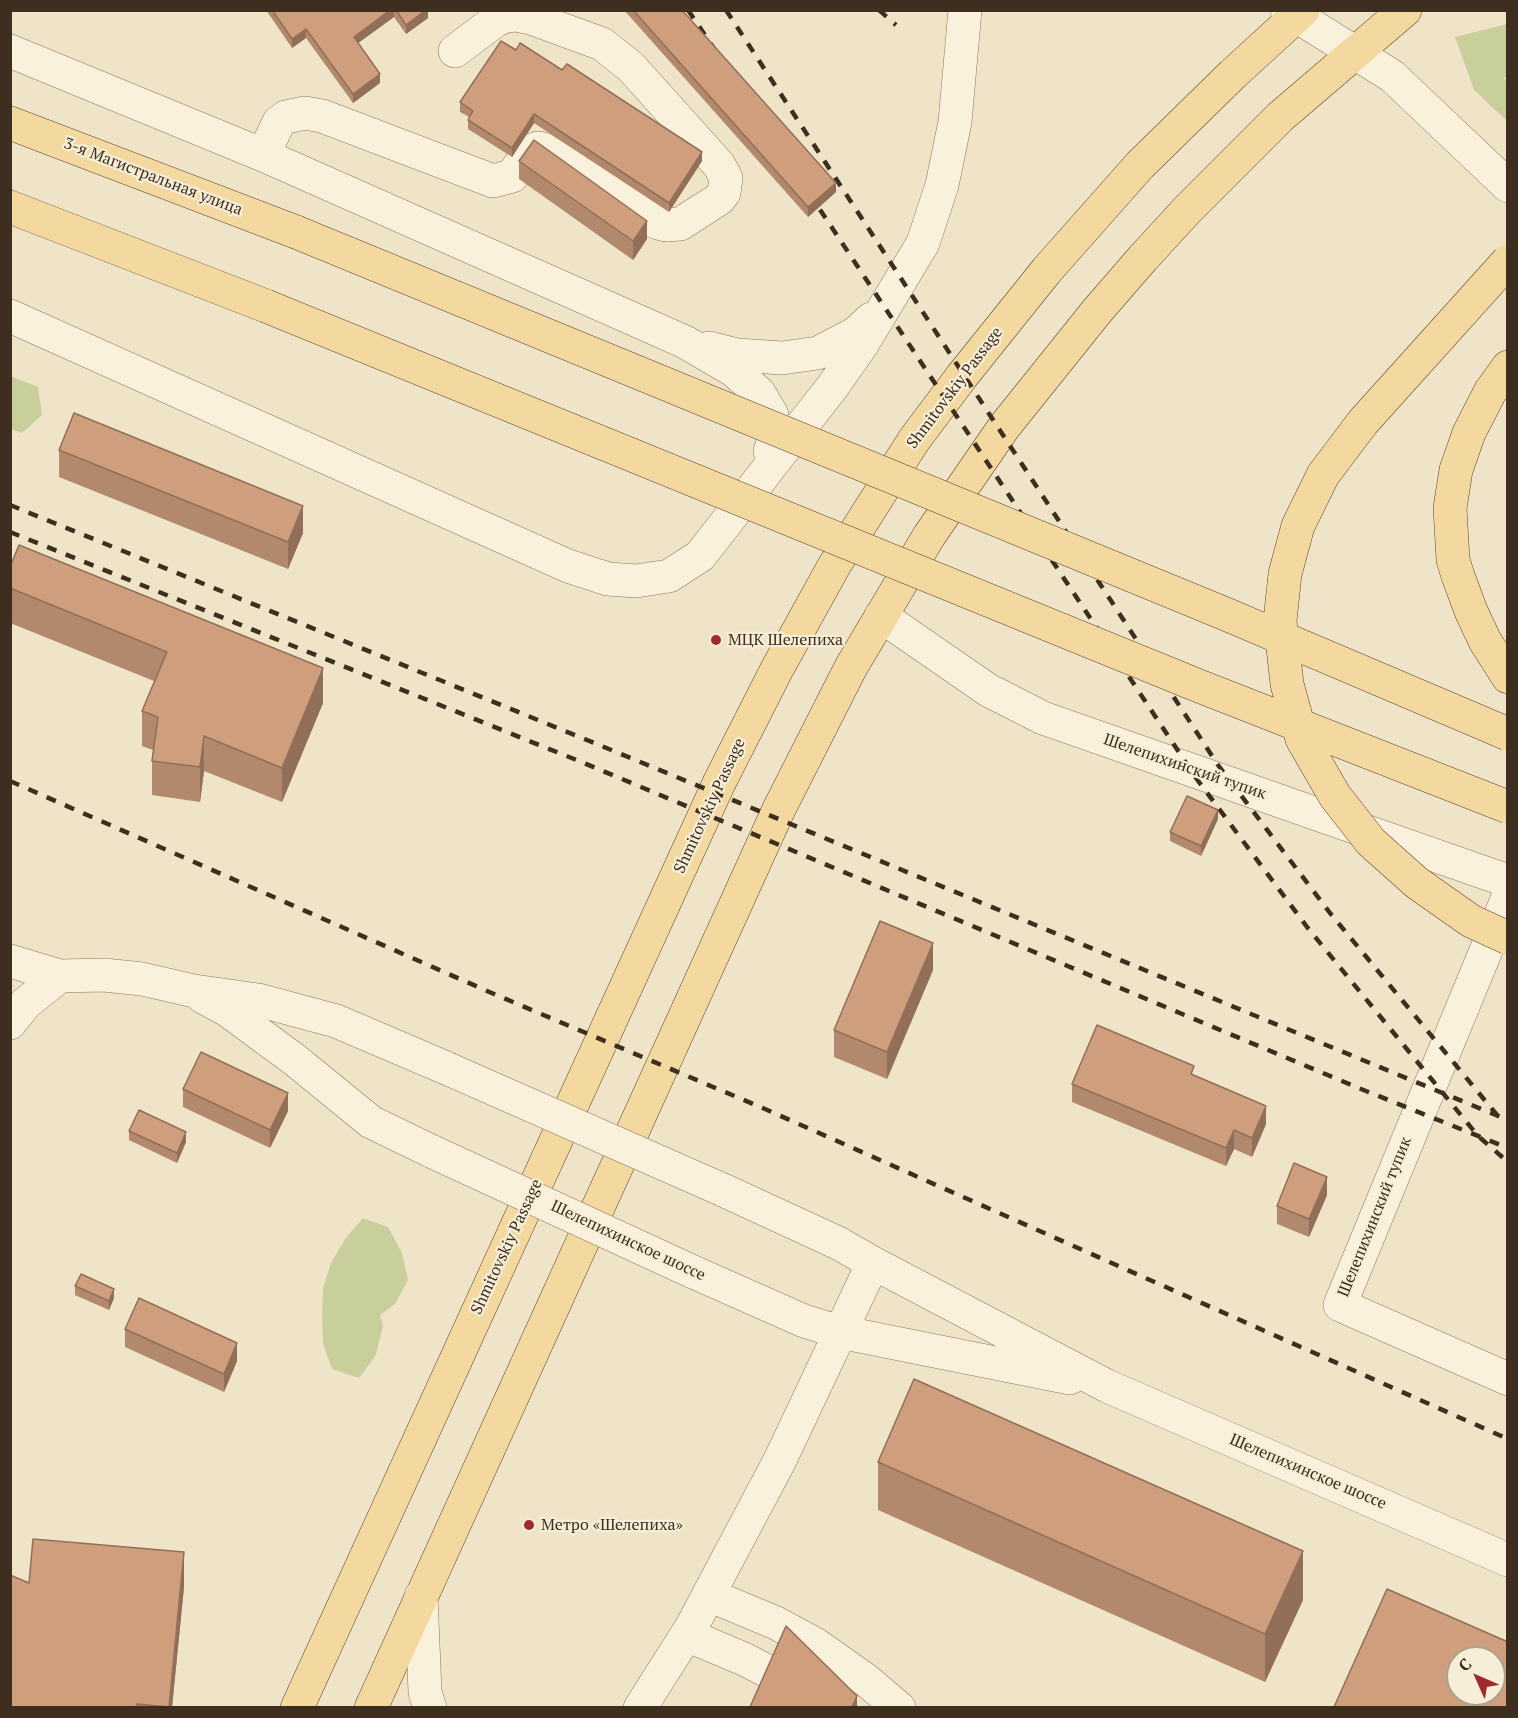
<!DOCTYPE html>
<html>
<head>
<meta charset="utf-8">
<style>
	body { margin:0 }
	#map { position:relative; width:1518px; height:1718px; overflow:hidden; background:#f0e4c8; font-family:"PT Serif",serif }
	canvas { display:block }
	.frame { position:absolute; inset:0; border:12px solid #3d2e20; pointer-events:none }
	.north { position:absolute; left:1446px; top:1646px; width:60px; height:60px; box-sizing:border-box; background:#f7eed8; border:2px solid #ada18e; border-radius:50%; rotate:315deg; font-size:16px; font-weight:700; line-height:24px; text-align:center; color:#3d2e20 }
	.north::after { content:''; display:block; margin:auto; width:21px; height:27px; background:#9e2a2b; clip-path:polygon(50% 0,100% 100%,50% 72%,0 100%) }
</style>
</head>
<body>
<div id="map">
<canvas width="1518" height="1718"></canvas>
<div class="frame"></div>
<div class="north">С</div>
</div>
<script>
const g = document.querySelector('canvas').getContext('2d');
g.lineJoin = 'round';
function fill(path, color) { g.fillStyle = color; g.fill(path, 'evenodd'); }
const shape = rows => new Path2D(rows.map(r => 'M' + r).join(''));
function stroke(path, color, width, dash) { g.strokeStyle = color; g.lineWidth = width; g.lineCap = dash ? 'butt' : 'round'; g.setLineDash(dash || []); g.stroke(path); }
function drawText(font, color, halo, rows, align = 'center') {
  g.font = font + ' "PT Serif",serif'; g.lineWidth = 4.5; g.setLineDash([]); g.textBaseline = 'middle'; g.strokeStyle = halo; g.fillStyle = color; for (const [text, x, y, turn = 0] of rows) {
    g.save(); g.translate(x, y); g.rotate((+turn || 0) * Math.PI / 180); g.textAlign = isNaN(turn) ? turn : align; if (halo) g.strokeText(text, 0, 0); g.fillText(text, 0, 0); g.restore();
  }
}
const green = shape([
	[1507,24,1507,76,1504,78,1507,82,1507,121,1474,90,1455,37],
	[10,376,38,387,42,415,22,433,11,429],
	[363,1218,388,1227,402,1253,408,1280,395,1304,380,1315,383,1326,376,1355,359,1378,332,1369,323,1344,322,1315,323,1288,331,1263,345,1239]
]);
const minor = shape([
	[1287,10,1392,76,1508,186],
	[10,51,263,155,685,342,733,370,759,393,772,415,773,444,770,451],
	[263,155,279,122,286,117,305,113,322,116,493,181,512,176,530,151,538,148,543,149,658,223,666,225,680,224,688,219,719,199,724,193,726,178,719,165,631,67,602,44,531,18,516,15,505,16,495,21,455,51],
	[10,316,568,566,608,579,636,581,669,576,700,556,833,386,863,343,923,243,942,185,955,122,965,10],
	[709,348,737,355,782,358,818,353,856,333,871,319],
	[881,616,988,690,1043,718,1508,881],
	[1508,897,1340,1305,1508,1379],
	[10,961,60,976,104,975,142,979,194,991,258,1000,336,1021,446,1068],
	[203,997,227,1010,295,1060,371,1122,433,1152],
	[10,1023,26,1003,60,976],
	[723,1190,838,1243,873,1263,1107,1386,1508,1560],
	[691,1271,804,1321,840,1332,1070,1378],
	[709,1595,776,1623,815,1644,866,1680,899,1708],
	[421,1596,425,1692,430,1708],
	[687,1635,746,1660,793,1685,816,1708],
	[640,1708,692,1626,780,1460,873,1263]
]);
const major = shape([
	[10,123,296,232],
	[10,207,266,306],
	[1508,367,1490,392,1469,433,1456,470,1450,508,1453,560,1458,576,1471,611,1485,641,1508,677],
	[297,1708,719,783,777,669,834,566,914,440,962,376,1047,270,1140,165,1233,74,1303,10],
	[371,1708,778,811,851,667,929,536,1004,427,1097,311,1143,258,1187,210,1280,117,1405,10]
]);
const rail = shape([
	[688,10,717,53],
	[726,10,1218,765,1330,913,1497,1115],
	[879,10,896,25],
	[809,193,1196,778,1307,927,1478,1136,1508,1162],
	[10,505,587,740,1508,1120],
	[10,532,579,761,1361,1089,1508,1148],
	[10,781,494,994,765,1109,1508,1439]
]);
const minorBridge = shape([
	[446,1068,723,1190],
	[433,1152,691,1271]
]);
const majorBridge = shape([
	[296,232,1228,615,1508,734],
	[1508,261,1363,422,1323,475,1298,526,1285,574,1280,621,1287,684,1302,739,1335,796,1371,842,1417,883,1471,921,1508,938],
	[266,306,1199,686,1508,807]
]);
const wall = shape([
	[266,10,428,10,428,18,406,34,394,17,358,43,380,83,353,103,306,38,292,48],
	[624,10,682,10,836,192,808,217],
	[516,50,702,161,669,212,534,123,512,157,468,129,468,120,469,117,460,112,460,102],
	[519,161,647,239,633,260,519,179],
	[59,450,303,533,288,569,59,477],
	[10,567,323,703,282,802,204,771,200,802,152,795,152,761,153,750,142,746,142,711,154,681,10,623],
	[1218,819,1201,856,1170,841,1170,832],
	[933,970,887,1079,834,1057,834,1030],
	[1194,1075,1266,1124,1252,1157,1234,1149,1226,1166,1072,1102,1072,1084],
	[183,1089,288,1111,270,1148,183,1107],
	[129,1131,186,1142,177,1163,129,1140],
	[1327,1195,1309,1237,1277,1224,1277,1206],
	[75,1286,114,1298,109,1310,75,1295],
	[125,1329,237,1361,224,1392,125,1347],
	[878,1462,1303,1600,1265,1682,878,1510],
	[29,1583,184,1587,172,1707,10,1707]
]);
const shadedWall = shape([
	[390,10,394,10,394,17,354,46,354,37],
	[426,10,428,10,428,18,406,34,406,25],
	[306,29,306,38,292,48,292,39],
	[380,74,380,83,353,103,353,94],
	[534,114,534,123,512,157,512,148],
	[702,152,702,161,669,212,669,203],
	[836,183,836,192,808,217,808,207],
	[647,221,647,239,633,260,633,241],
	[303,506,303,533,288,569,288,542],
	[323,668,323,703,282,802,282,768],
	[204,736,204,771,200,802,200,767],
	[1218,810,1218,819,1201,856,1201,846],
	[933,943,933,970,887,1079,887,1052],
	[288,1093,288,1111,270,1148,270,1130],
	[1266,1106,1266,1124,1252,1157,1252,1138],
	[1234,1130,1234,1149,1226,1166,1226,1148],
	[186,1132,186,1142,177,1163,177,1153],
	[1327,1177,1327,1195,1309,1237,1309,1219],
	[114,1289,114,1298,109,1310,109,1301],
	[237,1343,237,1361,224,1392,224,1374],
	[1303,1551,1303,1600,1265,1682,1265,1634],
	[184,1552,184,1587,172,1707,169,1707],
	[857,1696,857,1707,852,1707]
]);
const building = shape([
	[272,10,390,10,354,37,380,74,353,94,306,29,292,39,272,10],
	[396,10,426,10,406,25,396,10],
	[633,10,682,10,836,183,808,207,633,10],
	[501,41,516,50,520,43,562,70,567,64,702,152,669,203,534,114,512,148,468,120,473,111,460,102,501,41],
	[534,140,647,221,633,241,519,161,534,140],
	[74,413,303,506,288,542,59,450,74,413],
	[19,545,323,668,282,768,204,736,200,767,152,761,158,717,142,711,167,652,10,588,10,567,19,545],
	[1187,796,1218,810,1201,846,1170,832,1187,796],
	[880,921,933,943,887,1052,834,1030,880,921],
	[1097,1025,1194,1066,1191,1074,1266,1106,1252,1138,1234,1130,1226,1148,1072,1084,1097,1025],
	[201,1052,288,1093,270,1130,183,1089,201,1052],
	[139,1110,186,1132,177,1153,129,1131,139,1110],
	[1294,1163,1327,1177,1309,1219,1277,1206,1294,1163],
	[81,1274,114,1289,109,1301,75,1286,81,1274],
	[139,1298,237,1343,224,1374,125,1329,139,1298],
	[914,1379,1303,1551,1265,1634,878,1462,914,1379],
	[33,1539,184,1552,169,1707,137,1704,136,1707,10,1707,10,1575,29,1583,33,1539],
	[1387,1589,1508,1642,1508,1707,1334,1707,1387,1589],
	[1458,1658,1494,1658,1494,1694,1458,1694,1458,1658],
	[786,1626,857,1696,852,1707,750,1707,786,1626]
]);
const markers = [
	[716,640,6,"#9e2a2b"],
	[529,1525,6,"#9e2a2b"]
];
const streetNames = [
	["3-я Магистральная улица",153,177,21],
	["Shmitovskiy Passage",955,388,-53],
	["Шелепихинский тупик",1185,767,19],
	["Shmitovskiy Passage",710,806,-65],
	["Шелепихинский тупик",1375,1217,-68],
	["Шелепихинское шоссе",628,1241,25],
	["Shmitovskiy Passage",507,1247,-65],
	["Шелепихинское шоссе",1308,1472,23]
];
const poiNames = [
	["МЦК Шелепиха",728,640],
	["Метро «Шелепиха»",541,1525]
];
fill(green, '#c9cf9b');
stroke(minor, '#8d765c', 34);
stroke(major, '#5b4430', 34);
stroke(minor, '#faf1dc', 33);
stroke(major, '#f3d9a0', 33);
stroke(rail, '#3d2e20', 4.5, [10, 10]);
stroke(minorBridge, '#8d765c', 34, []);
stroke(majorBridge, '#5b4430', 34, []);
stroke(minorBridge, '#faf1dc', 33);
stroke(majorBridge, '#f3d9a0', 33);
fill(wall, '#b2896c');
fill(shadedWall, '#916f58');
fill(building, '#cf9f7d');
stroke(building, '#916f58', 1.5);
for (const [x, y, r, color] of markers) { const dot = new Path2D(); dot.arc(x, y, r, 0, 2 * Math.PI); g.fillStyle = color; g.fill(dot); stroke(dot, '#f7eed8', 2); }
drawText('16px', '#3d2e20', '#f7eed8', streetNames);
drawText('16px', '#3d2e20', '#f7eed8', poiNames, 'left');
</script>
</body>
</html>
